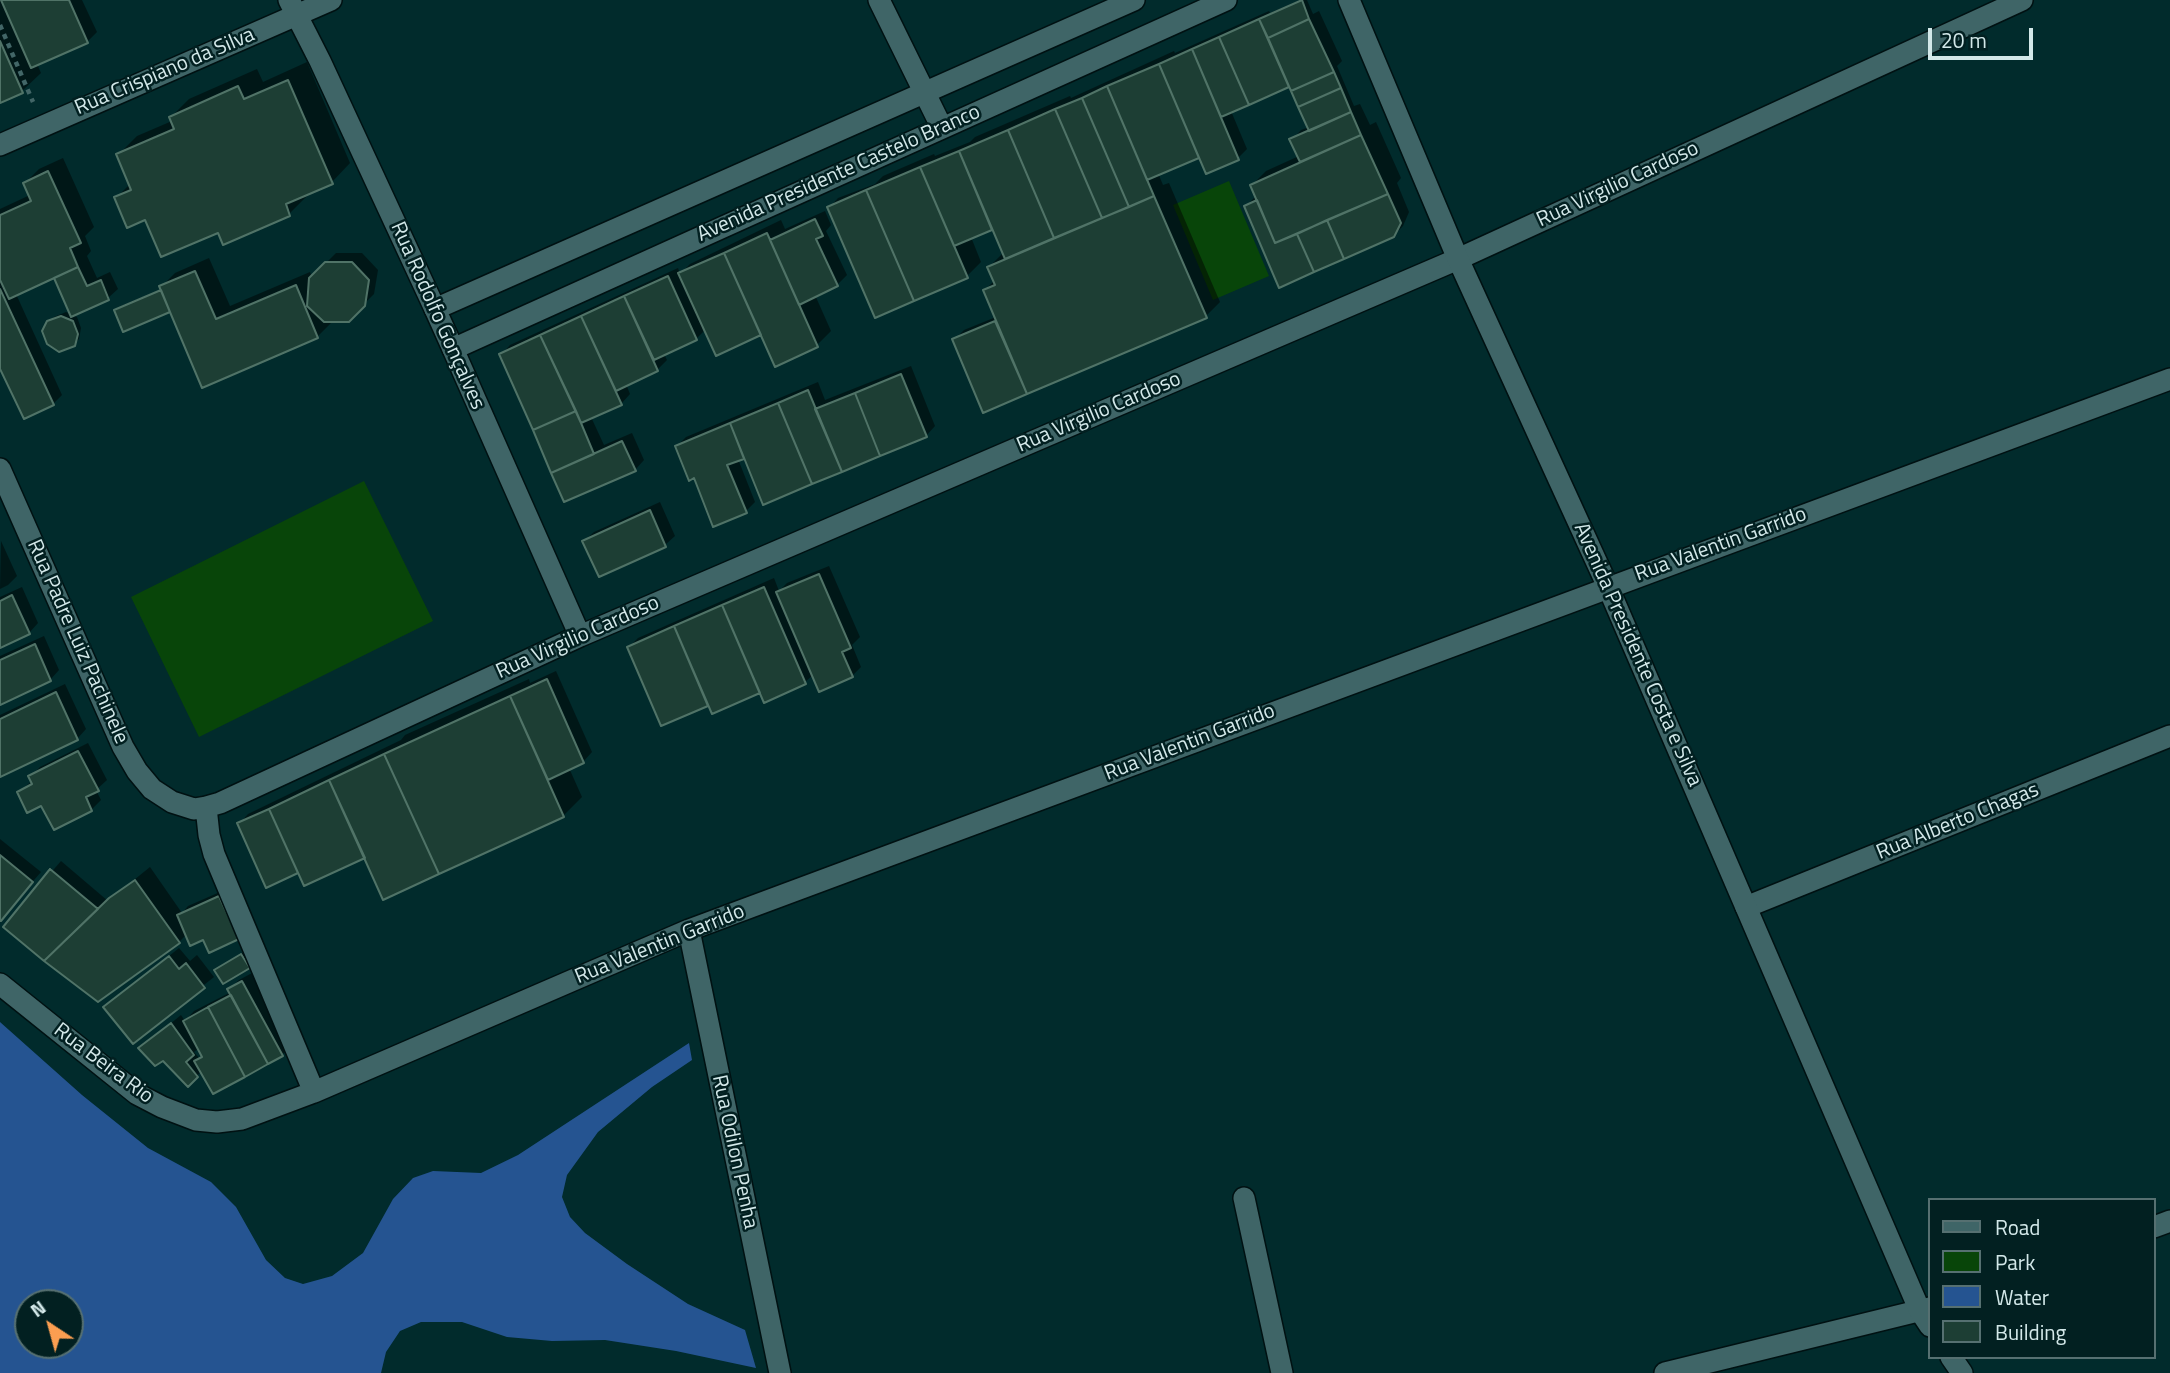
<!DOCTYPE html>
<html>
<head>
<meta charset="utf-8">
<style>
	body { margin:0 }
	#map { position:relative; width:2170px; height:1373px; overflow:hidden; background:#012b2c; font-family:"Titillium Web",sans-serif }
	canvas { display:block }
	.legend { position:absolute; left:1928px; top:1198px; width:228px; height:161px; box-sizing:border-box; background:#022021; border:2px solid #567071; margin:0; padding:9px 12px; list-style:none; font-size:21px; color:#d3e8e9 }
	.legend li { display:flex; align-items:center; gap:14px; height:35px }
	.legend b { width:35px; border:2px solid #567071 }
	.north { position:absolute; left:14px; top:1289px; width:70px; height:70px; box-sizing:border-box; background:#022021; border:2px solid #567071; border-radius:50%; rotate:324deg; font-size:19px; font-weight:700; line-height:28px; text-align:center; color:#d3e8e9 }
	.north::after { content:''; display:block; margin:auto; width:24px; height:32px; background:#fb9e51; clip-path:polygon(50% 0,100% 100%,50% 72%,0 100%) }
	.scale { position:absolute; left:1928px; top:28px; width:105px; height:32px; box-sizing:border-box; border:4px solid #d3e8e9; border-top:0; padding-left:9px; font-size:21px; line-height:24px; white-space:nowrap; color:#d3e8e9; -webkit-text-stroke:5px #022021; paint-order:stroke }
</style>
</head>
<body>
<div id="map">
<canvas width="2170" height="1373"></canvas>
<ul class="legend">
<li><b style="height:9px;background:#3f6567"></b>Road</li>
<li><b style="height:19px;background:#084509"></b>Park</li>
<li><b style="height:19px;background:#255491"></b>Water</li>
<li><b style="height:19px;background:#1d3e34"></b>Building</li>
</ul>
<div class="north">N</div>
<div class="scale">20 m</div>
</div>
<script>
const g = document.querySelector('canvas').getContext('2d');
g.lineJoin = 'round';
function fill(path, color) { g.fillStyle = color; g.fill(path, 'evenodd'); }
const shape = rows => new Path2D(rows.map(r => 'M' + r).join(''));
function stroke(path, color, width, dash) { g.strokeStyle = color; g.lineWidth = width; g.lineCap = dash ? 'butt' : 'round'; g.setLineDash(dash || []); g.stroke(path); }
function drawText(font, color, halo, rows, align = 'center') {
  g.font = font + ' "Titillium Web",sans-serif'; g.lineWidth = 5; g.setLineDash([]); g.textBaseline = 'middle'; g.strokeStyle = halo; g.fillStyle = color; for (const [text, x, y, turn = 0] of rows) {
    g.save(); g.translate(x, y); g.rotate((+turn || 0) * Math.PI / 180); g.textAlign = isNaN(turn) ? turn : align; if (halo) g.strokeText(text, 0, 0); g.fillText(text, 0, 0); g.restore();
  }
}
const green = shape([
	[1229,181,1269,276,1213,300,1173,205],
	[364,481,433,621,199,737,131,597]
]);
const water = shape([
	[0,1022,82,1095,148,1148,211,1182,236,1207,266,1260,285,1278,303,1284,332,1276,363,1253,393,1199,413,1178,433,1171,481,1173,518,1155,689,1043,692,1060,652,1087,598,1132,567,1175,562,1197,570,1217,585,1233,627,1264,688,1304,745,1330,756,1368,676,1351,605,1340,552,1341,507,1337,462,1322,421,1322,400,1331,386,1352,381,1373,0,1373],
	[28,1303,70,1303,70,1345,28,1345]
]);
const shadow = shape([
	[0,0,82,0,97,32,87,42,37,64,41,73,22,91,0,101],
	[1300,0,1307,0,1313,14,1319,11,1342,61,1337,66,1354,106,1360,104,1370,125,1376,122,1401,178,1397,183,1409,212,1403,226,1393,236,1280,285,1246,206,1255,197,1252,185,1266,171,1299,156,1292,140,1301,130,1309,127,1290,85,1231,111,1247,149,1238,158,1200,155,1158,173,1163,185,1169,183,1220,302,1205,317,984,410,954,340,964,330,996,317,985,290,995,280,989,267,1004,252,993,227,971,237,981,262,967,276,829,208,838,198,875,184,883,176,934,154,935,156,970,142,975,137,1070,96,1071,98,1174,51,1175,53,1269,11,1270,13],
	[307,62,350,163,332,182,307,193,308,195,289,214,224,243,219,230,146,218,116,198,131,183,118,155,137,136,172,121,171,117,189,99,257,69,263,82],
	[63,158,94,227,85,236,91,251,87,256,97,278,110,272,118,289,108,298,61,273,16,294,62,395,53,404,0,365,0,209,30,195,25,183,39,169],
	[825,211,831,225,826,231,847,275,837,285,815,295,831,331,817,345,761,332,706,329,696,339,664,354,667,360,657,370,626,384,630,394,621,404,591,417,604,445,632,433,644,460,635,470,565,500,501,355,510,345,678,268,680,274,690,264,781,220,785,229],
	[336,253,362,253,378,270,374,294,348,320,330,320,331,323,317,337,203,386,171,310,116,310,121,306,162,289,161,287,175,273,209,258,230,306,310,272,312,277],
	[66,312,77,317,81,328,79,339,74,344,49,322,54,317],
	[911,366,935,426,926,436,745,457,738,459,755,502,746,511,695,476,677,446,686,437,818,382,825,400],
	[660,502,675,536,665,545,600,575,584,541,594,532],
	[1,541,17,576,8,585,0,589],
	[829,566,860,637,852,645,861,667,852,676,813,675,805,682,709,703,662,724,629,647,638,638,774,578,779,591,787,583],
	[22,587,38,623,29,633,0,646,0,597],
	[44,636,59,670,50,680,0,703,0,656],
	[556,671,592,752,583,762,569,768,582,797,563,816,299,871,267,885,239,824,248,814,401,740,405,735,529,679,530,683],
	[65,684,86,729,77,739,0,775,0,715],
	[88,743,107,780,96,790,101,800,91,810,42,804,19,792,32,781,30,777,40,767],
	[0,839,41,872,0,919],
	[61,861,108,901,150,867,182,913,188,906,229,888,238,937,204,938,187,934,179,942,5,926],
	[179,948,190,961,197,955,214,977,133,1041,106,1007],
	[246,951,253,962,224,982,221,966],
	[252,973,291,1046,282,1055,202,1071,188,1084,163,1058,141,1048,181,1015,185,1021,194,1011,231,992,229,989,239,980],
	[199,1048,203,1055,199,1058,194,1052]
]);
const building = shape([
	[1,0,69,0,88,43,31,68,1,0],
	[1302,0,1309,19,1268,38,1259,19,1302,0],
	[1259,19,1289,87,1249,105,1219,37,1259,19],
	[1309,19,1334,72,1291,91,1268,38,1309,19],
	[1219,37,1249,105,1221,117,1192,49,1219,37],
	[0,41,23,93,0,103,0,41],
	[1192,49,1239,160,1206,174,1159,64,1192,49],
	[1159,64,1199,158,1147,180,1107,86,1159,64],
	[1334,72,1341,88,1298,107,1291,91,1334,72],
	[288,80,333,184,286,204,290,216,223,245,218,233,161,257,145,220,127,228,114,197,131,190,116,154,174,129,169,117,238,86,244,99,288,80],
	[1107,86,1154,196,1129,207,1082,98,1107,86],
	[1341,88,1351,112,1309,131,1298,107,1341,88],
	[1082,98,1129,207,1102,218,1055,109,1082,98],
	[1055,109,1102,218,1054,238,1008,130,1055,109],
	[1351,112,1361,135,1300,162,1289,139,1351,112],
	[1008,130,1054,238,1005,259,959,151,1008,130],
	[1361,135,1388,194,1275,243,1250,185,1361,135],
	[959,151,992,230,954,246,920,167,959,151],
	[920,167,968,278,914,301,866,190,920,167],
	[48,171,81,243,70,248,78,267,9,299,0,280,0,215,31,201,23,183,48,171],
	[866,190,914,301,875,318,827,207,866,190],
	[1388,194,1401,223,1394,237,1344,259,1327,220,1388,194],
	[1154,196,1207,318,1027,394,983,290,995,285,987,267,1154,196],
	[1257,200,1275,243,1297,234,1314,272,1279,288,1244,206,1257,200],
	[815,219,823,236,816,239,838,286,799,305,770,240,815,219],
	[1327,220,1344,259,1314,272,1297,234,1327,220],
	[767,233,818,347,775,367,724,253,767,233],
	[724,253,761,335,716,356,678,273,724,253],
	[325,262,352,262,369,280,365,306,349,322,324,322,307,306,309,278,325,262],
	[78,267,87,286,101,280,109,300,71,317,54,278,78,267],
	[195,271,216,319,296,285,318,338,202,388,159,286,195,271],
	[668,276,697,340,654,360,624,296,668,276],
	[0,289,54,405,24,419,0,369,0,289],
	[161,290,170,312,123,332,114,310,161,290],
	[624,296,658,371,616,391,581,316,624,296],
	[61,316,73,321,78,334,75,346,59,352,47,344,42,331,47,321,61,316],
	[581,316,622,405,581,423,540,335,581,316],
	[995,321,1027,394,983,413,952,339,995,321],
	[540,335,576,411,533,430,499,354,540,335],
	[901,374,927,437,880,456,855,393,901,374],
	[808,390,842,472,812,484,778,403,808,390],
	[855,393,880,456,842,472,815,409,855,393],
	[778,403,812,484,763,505,730,423,778,403],
	[576,411,594,454,551,473,533,430,576,411],
	[730,423,744,459,727,465,747,513,713,527,694,478,689,481,675,446,730,423],
	[622,441,636,471,564,502,551,473,622,441],
	[650,510,666,547,599,577,582,541,650,510],
	[819,574,851,648,842,652,853,677,819,692,776,592,819,574],
	[764,587,806,684,764,703,722,605,764,587],
	[12,595,30,634,0,648,0,601,12,595],
	[722,605,760,693,712,714,674,626,722,605],
	[674,626,708,706,661,726,627,647,674,626],
	[35,644,51,681,0,705,0,660,35,644],
	[547,679,584,763,548,780,510,696,547,679],
	[56,692,78,740,0,777,0,719,56,692],
	[510,696,564,817,439,874,384,754,510,696],
	[78,751,99,791,86,797,92,811,54,830,41,806,27,813,17,792,32,784,28,776,78,751],
	[384,754,439,874,383,900,329,780,384,754],
	[329,780,365,858,304,886,269,809,329,780],
	[269,809,298,873,266,888,237,823,269,809],
	[0,855,33,882,1,921,0,921,0,855],
	[50,869,98,909,44,961,3,927,50,869],
	[135,880,180,943,98,1002,44,961,109,898,135,880],
	[219,896,239,939,209,953,203,940,190,946,177,915,219,896],
	[241,954,250,968,223,984,214,970,241,954],
	[169,956,179,969,186,963,205,988,133,1044,103,1007,169,956],
	[242,981,283,1056,268,1064,227,989,242,981],
	[231,995,268,1064,245,1077,208,1007,231,995],
	[208,1007,245,1077,213,1094,194,1061,202,1057,183,1021,208,1007],
	[171,1023,194,1055,186,1062,198,1077,188,1087,163,1061,155,1066,138,1048,171,1023]
]);
const path = shape([
	[0,25,33,102]
]);
const street = shape([
	[289,0,320,61,435,309],
	[0,145,331,0],
	[453,349,580,636],
	[0,469,123,747,137,771,152,789,172,802,194,809,206,807,220,803,580,636,1458,259,2022,0],
	[206,807,209,835,214,854,314,1092],
	[1746,907,2170,736],
	[689,930,780,1373],
	[0,984,137,1094,162,1107,196,1120,217,1122,242,1119,314,1092,689,930,2170,379],
	[1244,1198,1282,1373],
	[2154,1227,2170,1221],
	[1665,1373,1930,1308]
]);
const secondary = shape([
	[879,0,942,128],
	[1134,0,435,309,453,349,1226,0],
	[1349,0,1458,259,1608,587,1920,1311,1930,1326],
	[1951,1357,1962,1373]
]);
const streetNames = [
	["Rua Crispiano da Silva",165,72,-23],
	["Avenida Presidente Castelo Branco",839,174,-24],
	["Rua Virgilio Cardoso",1618,185,-25],
	["Rua Rodolfo Gonçalves",437,316,66],
	["Rua Virgilio Cardoso",1099,413,-23],
	["Rua Valentin Garrido",1721,545,-20],
	["Rua Virgilio Cardoso",578,638,-24],
	["Rua Padre Luiz Pachinele",77,642,66],
	["Avenida Presidente Costa e Silva",1637,655,66],
	["Rua Valentin Garrido",1190,743,-21],
	["Rua Alberto Chagas",1958,822,-22],
	["Rua Valentin Garrido",660,945,-22],
	["Rua Beira Rio",103,1064,37],
	["Rua Odilon Penha",734,1152,78]
];
fill(green, '#084509');
fill(water, '#255491');
fill(shadow, '#0007');
fill(building, '#1d3e34');
stroke(building, '#507367', 2);
stroke(street, '#001112', 24);
stroke(secondary, '#001112', 24);
stroke(path, '#426667', 4.5, [5, 5]);
stroke(street, '#3f6567', 21);
stroke(secondary, '#3f6567', 21);
drawText('21px', '#d3e8e9', '#022021', streetNames);
</script>
</body>
</html>
